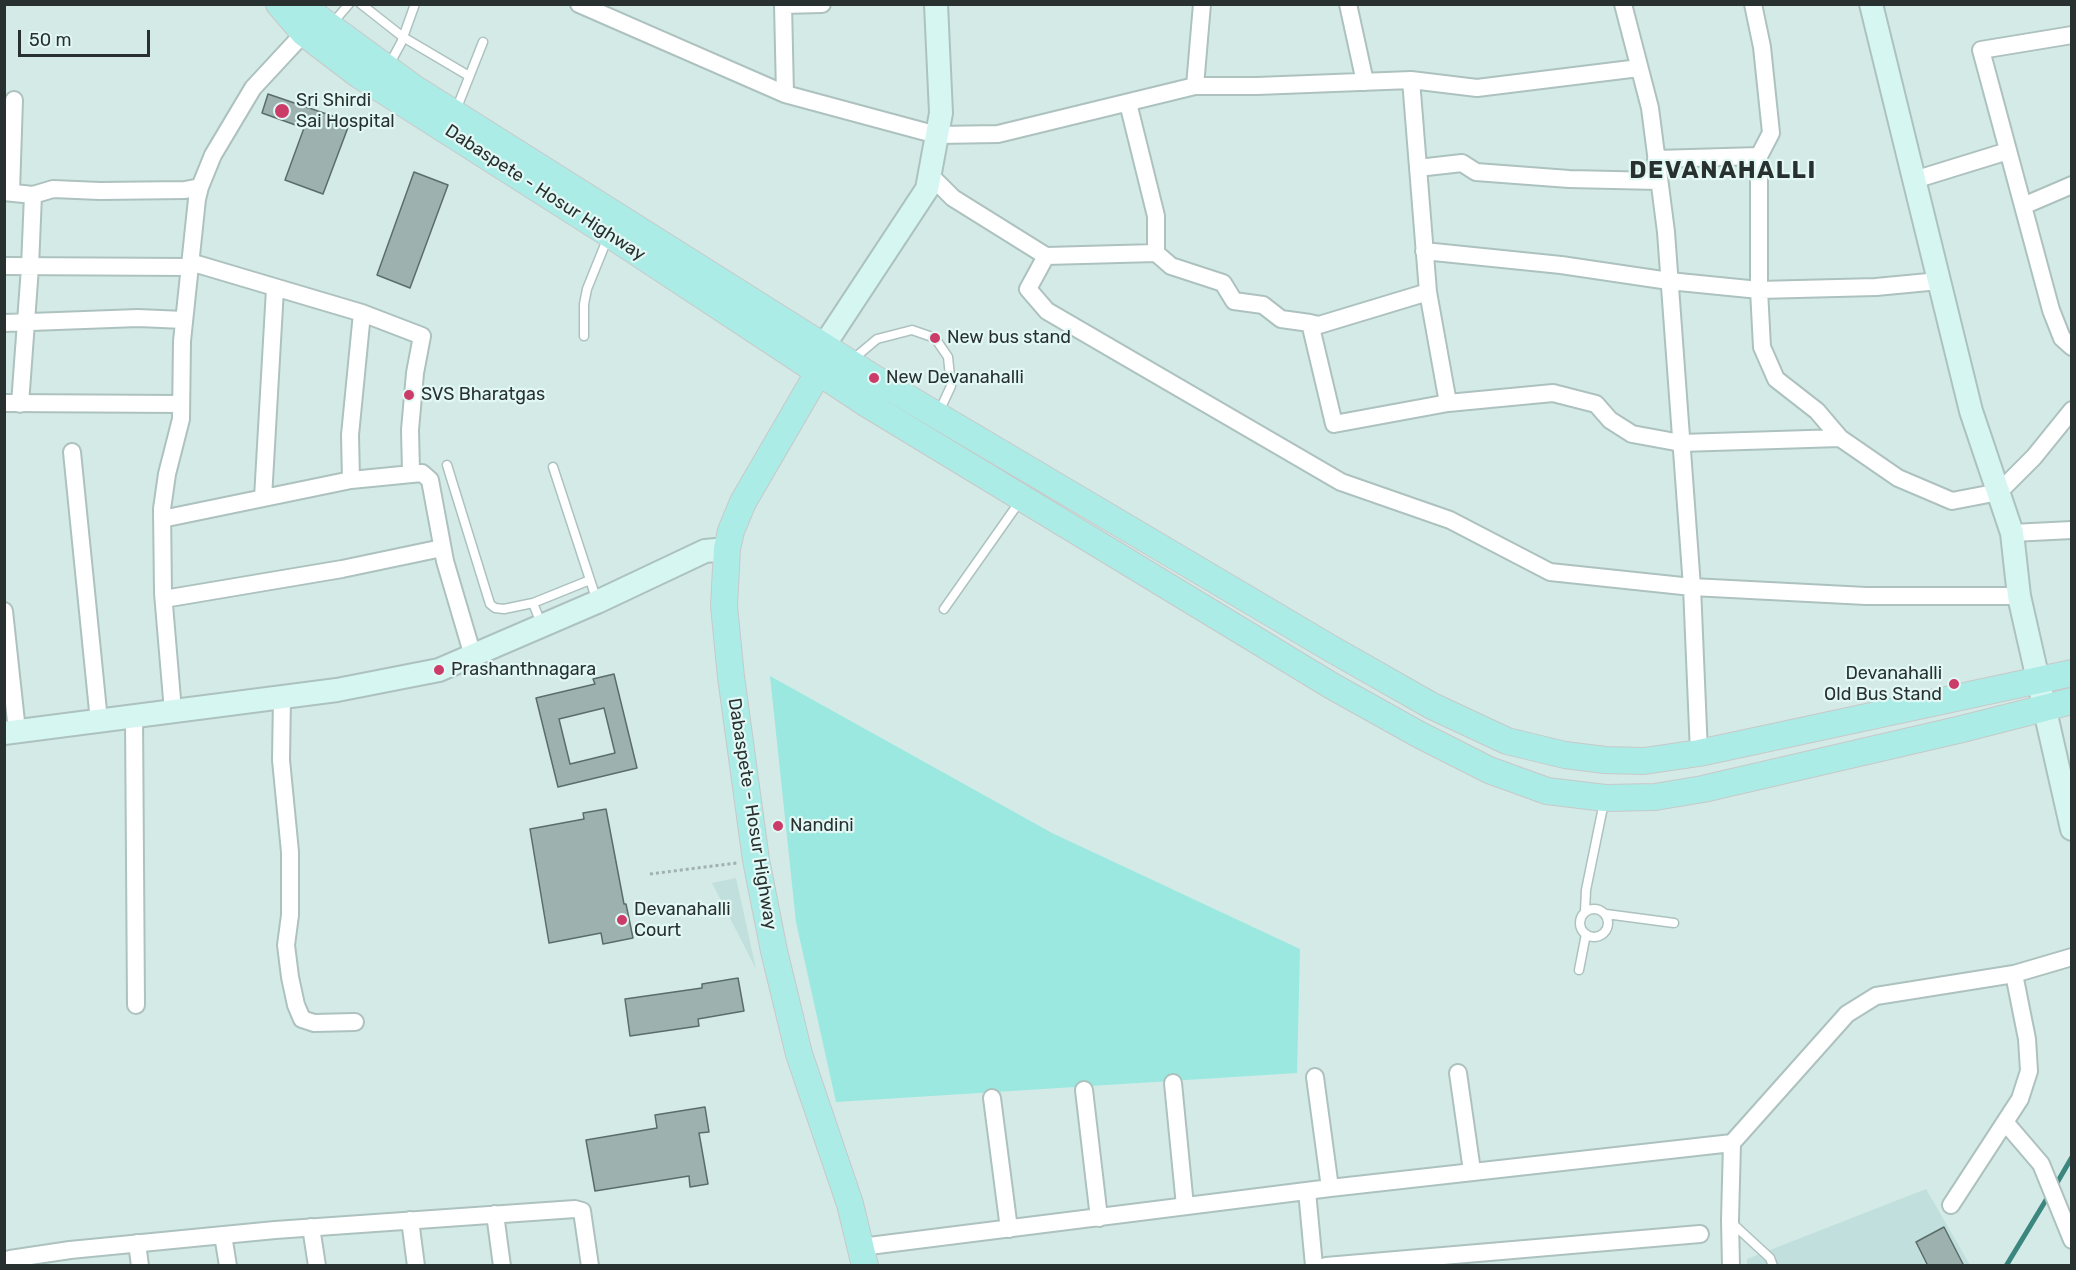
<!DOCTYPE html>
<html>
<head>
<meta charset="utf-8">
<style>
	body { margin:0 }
	#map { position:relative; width:2076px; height:1270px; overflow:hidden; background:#d4eae7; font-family:Rubik,sans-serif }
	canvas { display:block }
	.frame { position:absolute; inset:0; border:6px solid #293130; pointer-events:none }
	.scale { position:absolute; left:18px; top:30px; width:132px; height:27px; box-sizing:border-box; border:3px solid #293130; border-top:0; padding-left:8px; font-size:18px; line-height:21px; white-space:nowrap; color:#293130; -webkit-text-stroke:4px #e2f8f5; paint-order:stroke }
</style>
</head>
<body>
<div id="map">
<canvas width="2076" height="1270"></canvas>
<div class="frame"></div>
<div class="scale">50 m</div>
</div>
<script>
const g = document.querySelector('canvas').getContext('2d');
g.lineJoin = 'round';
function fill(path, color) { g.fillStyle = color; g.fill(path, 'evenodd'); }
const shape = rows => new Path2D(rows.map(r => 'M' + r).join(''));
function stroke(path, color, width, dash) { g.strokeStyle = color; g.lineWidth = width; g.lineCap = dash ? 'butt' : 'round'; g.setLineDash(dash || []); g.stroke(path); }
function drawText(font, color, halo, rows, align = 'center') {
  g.font = font + ' Rubik,sans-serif'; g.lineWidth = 4.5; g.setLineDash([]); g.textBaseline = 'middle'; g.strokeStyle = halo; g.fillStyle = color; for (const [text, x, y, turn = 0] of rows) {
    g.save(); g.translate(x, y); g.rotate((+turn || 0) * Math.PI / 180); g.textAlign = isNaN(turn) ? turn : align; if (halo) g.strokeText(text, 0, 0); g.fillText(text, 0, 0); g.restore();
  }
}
const built = shape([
	[736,878,756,969,712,883],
	[1926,1189,1970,1265,1747,1266,1747,1259]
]);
const green = shape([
	[770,676,1052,833,1300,949,1297,1073,836,1102,796,922]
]);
const stream = shape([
	[2054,1188,2072,1157],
	[2006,1266,2049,1195]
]);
const building = shape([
	[268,94,350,122,323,194,285,180,304,128,262,113,268,94],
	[414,172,448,185,410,288,377,275,414,172],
	[614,674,637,768,558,787,536,698,595,684,593,679,614,674],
	[604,708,615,753,570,764,559,719,604,708],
	[606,809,624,904,626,904,633,938,603,944,601,933,549,943,530,829,584,819,583,813,606,809],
	[738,978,744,1011,698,1019,699,1026,630,1036,625,999,702,988,702,984,738,978],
	[705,1107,709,1132,699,1133,708,1184,690,1187,689,1176,595,1191,586,1140,657,1128,655,1115,705,1107],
	[1944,1227,1964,1266,1928,1266,1916,1242,1944,1227]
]);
const path = shape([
	[650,874,737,863]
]);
const lane = shape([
	[361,4,403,37,469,76],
	[331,25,349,4],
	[389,65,401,43,415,4],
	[456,110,483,42],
	[584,336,584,304,587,289,608,237],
	[852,360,877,339,912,330,935,338,948,357,951,386,938,414],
	[447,465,490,604,495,608,504,609,533,603,542,626],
	[553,467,597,601],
	[533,603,590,580],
	[944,609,1020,501],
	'1580 923a14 14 0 1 1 28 0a14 14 0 1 1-28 0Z',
	[1585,911,1586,890,1604,802],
	[1606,914,1674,923],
	[1579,970,1586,934],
	[1732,1223,1770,1258,1773,1266]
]);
const street = shape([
	[579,4,785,94,937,135,998,134,1195,86,1202,4],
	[783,4,785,94],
	[1348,4,1365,82],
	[1623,4,1650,108,1666,232,1692,587,1699,753],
	[1753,4,1762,47,1771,133,1759,156,1759,290,1762,347,1776,379,1817,411,1840,438,1898,478,1952,501,1999,492,2034,457,2072,410],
	[783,5,822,4],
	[2072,35,1981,50,2051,310,2062,338,2072,347],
	[1411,80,1477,88,1639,68],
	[1195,86,1257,86,1411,80,1428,292,1448,403],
	[1656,159,1759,156],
	[1418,168,1462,163,1476,172,1569,179,1659,181],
	[930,175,953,198,1046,256,1156,253,1156,216,1128,103],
	[1914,180,2008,151],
	[4,192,33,195,53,189,100,191,185,190,200,187],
	[11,192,14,100],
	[2023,206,2072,185],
	[1424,251,1561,265,1669,281,1759,290,1876,287,1939,281],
	[1156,253,1171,266,1223,283,1234,301,1263,305,1281,319,1310,323,1319,325,1428,292],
	[1046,256,1028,289,1047,311,1341,482,1450,520,1550,572,1692,587,1866,596,2019,596],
	[190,262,362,313,422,336,415,373,410,430,411,472],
	[4,266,189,267],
	[4,323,138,318,184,320],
	[1310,323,1334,424,1448,403,1553,393,1596,404,1610,420,1632,434,1681,443,1840,438],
	[4,403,181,404],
	[20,404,30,267,33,195],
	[72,452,99,721],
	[351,480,350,435,362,313],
	[263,498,275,289],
	[162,519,351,480,422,473,430,480,445,561,473,656],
	[2012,533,2072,530],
	[164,599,342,569,442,548],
	[4,611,17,731],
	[282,697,281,760,290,852,290,915,286,945,290,977,296,1005,302,1019,314,1023,355,1022],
	[173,711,163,593,162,509,167,474,181,419,182,341,197,199,200,187,213,155,253,88,304,33],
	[134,716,136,1005],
	[1458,1073,1472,1171],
	[1315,1077,1330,1188],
	[1173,1083,1185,1206],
	[1084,1090,1099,1218],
	[992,1098,1009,1229],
	[2005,1122,2041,1164,2072,1240],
	[1307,1191,1314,1266],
	[1951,1205,2020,1099,2029,1071,2027,1039,2014,974],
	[495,1214,502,1266],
	[410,1220,416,1266],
	[311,1227,317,1266],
	[223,1235,228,1266],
	[137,1243,140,1266],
	[861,1247,1330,1188,1732,1143],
	[10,1259,70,1250,275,1230,575,1209,582,1211,590,1266],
	[1326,1266,1700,1234],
	[1731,1266,1730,1220,1732,1143,1847,1014,1876,996,2014,974,2072,957]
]);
const secondary = shape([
	[1871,4,1971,411,2012,533,2019,596,2072,829],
	[823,347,927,189,941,113,936,4],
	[4,733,337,690,439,670,597,602,705,551,727,549]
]);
const primary = shape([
	[279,4,304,33,359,75,609,234,867,404,1332,686,1418,734,1489,770,1547,791,1605,798,1655,797,1703,789,1962,729,2072,701],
	[306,4,317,17,414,88,874,378,1330,648,1432,706,1507,741,1565,755,1605,760,1644,761,1699,753,2072,673],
	[821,357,818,373,743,502,731,531,727,549,724,606,731,677,756,860,774,951,799,1054,850,1204,865,1266]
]);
const markers = [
	[282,111,8,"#cb3d68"],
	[935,338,6,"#cb3d68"],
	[874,378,6,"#cb3d68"],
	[409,395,6,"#cb3d68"],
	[439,670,6,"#cb3d68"],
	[1954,684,6,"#cb3d68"],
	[778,826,6,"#cb3d68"],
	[622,920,6,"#cb3d68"]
];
const poiNames = [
	["Sri Shirdi",296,101],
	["Sai Hospital",296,122],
	["New bus stand",947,338],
	["New Devanahalli",886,378],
	["SVS Bharatgas",421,395],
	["Prashanthnagara",451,670],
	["Devanahalli",1942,674,"right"],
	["Old Bus Stand",1942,695,"right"],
	["Nandini",790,826],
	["Devanahalli",634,910],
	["Court",634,931]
];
const streetNames = [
	["Dabaspete - Hosur Highway",545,193,33],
	["Dabaspete - Hosur Highway",752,814,81]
];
const districtNames = [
	["DEVANAHALLI",1723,171]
];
fill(built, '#c1dfdc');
fill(green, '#9ae8df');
stroke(stream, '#3b867f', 5);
fill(building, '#9db2af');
stroke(building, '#5a6d6b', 1.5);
stroke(lane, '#adc2bf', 11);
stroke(street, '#adc2bf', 20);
stroke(secondary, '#adc2bf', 26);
stroke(primary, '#c7c9c9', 28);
stroke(path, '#a0b1af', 3, [3, 3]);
stroke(lane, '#fff', 8);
stroke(street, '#fff', 16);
stroke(secondary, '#d6f6f2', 22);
stroke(primary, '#acece6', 26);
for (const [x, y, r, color] of markers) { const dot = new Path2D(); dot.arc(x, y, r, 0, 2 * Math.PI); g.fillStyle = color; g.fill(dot); stroke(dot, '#e2f8f5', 2); }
drawText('18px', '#293130', '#e2f8f5', poiNames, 'left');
drawText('18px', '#293130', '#e2f8f5', streetNames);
g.letterSpacing = '1.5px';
drawText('bold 24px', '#293130', '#e2f8f5', districtNames);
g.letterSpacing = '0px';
</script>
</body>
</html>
